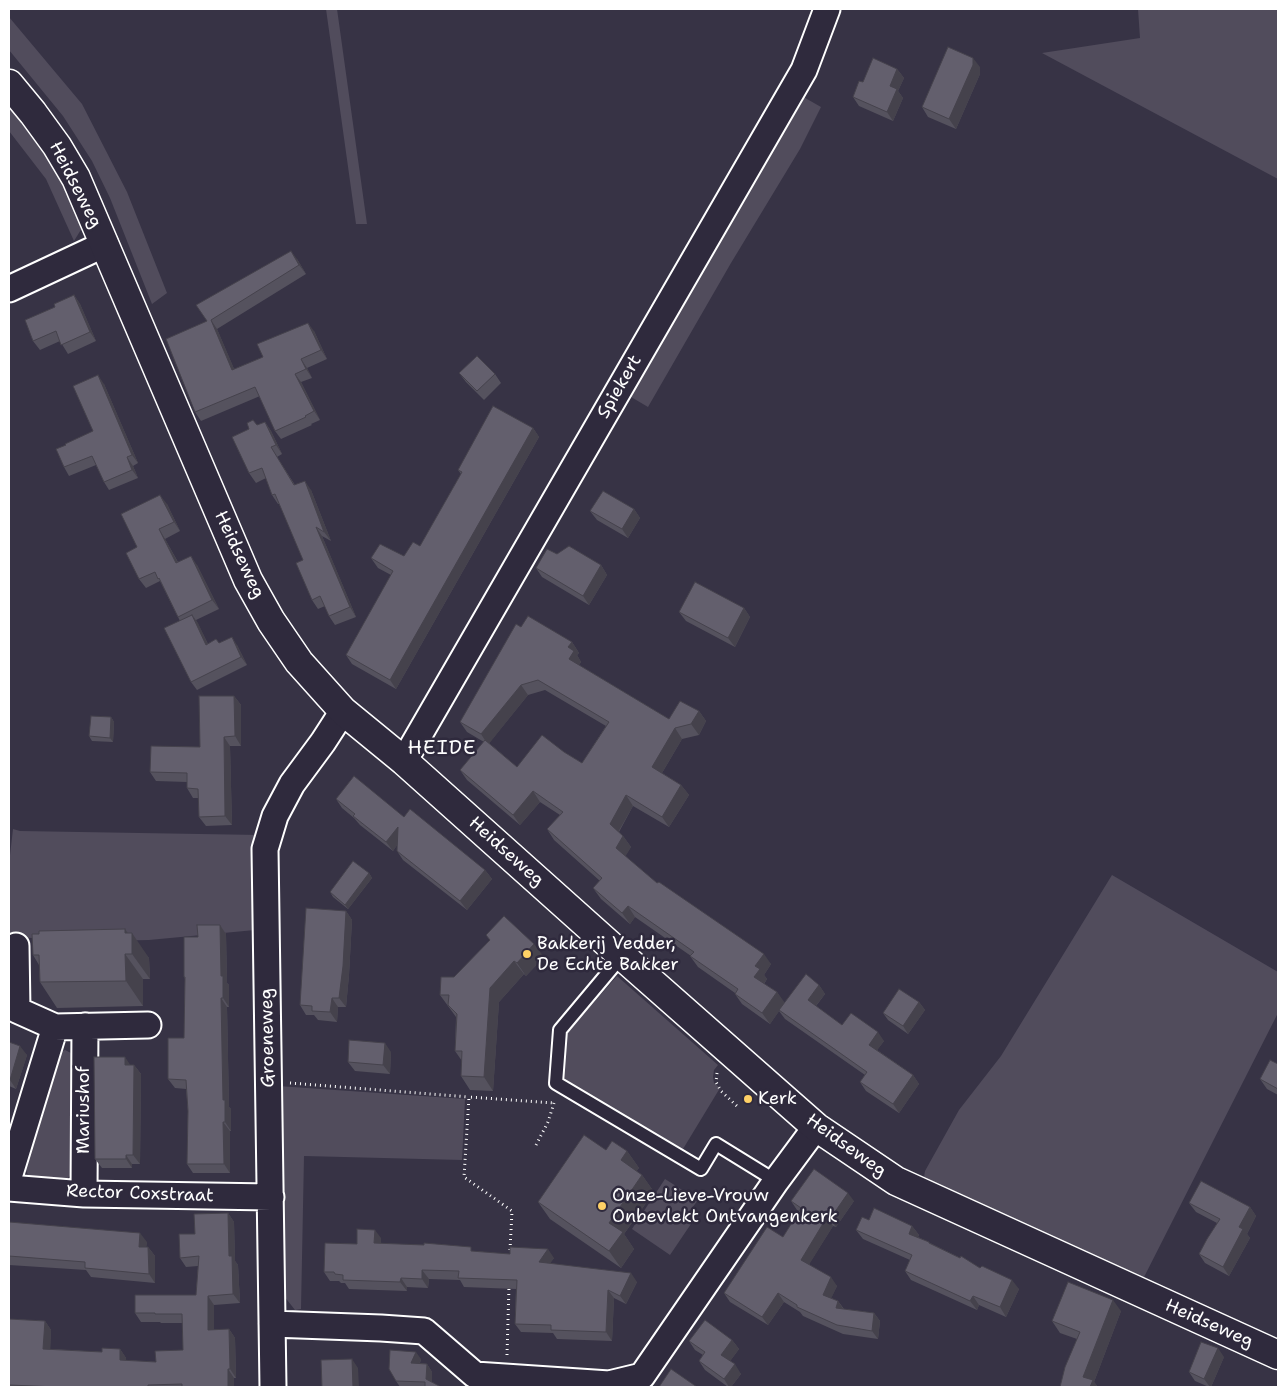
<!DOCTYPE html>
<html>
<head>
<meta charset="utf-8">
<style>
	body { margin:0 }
	#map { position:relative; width:1287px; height:1396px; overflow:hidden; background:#373345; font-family:"Shantell Sans",sans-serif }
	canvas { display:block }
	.frame { position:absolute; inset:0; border:10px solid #fff; pointer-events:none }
</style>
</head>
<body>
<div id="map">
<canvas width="1287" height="1396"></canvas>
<div class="frame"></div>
</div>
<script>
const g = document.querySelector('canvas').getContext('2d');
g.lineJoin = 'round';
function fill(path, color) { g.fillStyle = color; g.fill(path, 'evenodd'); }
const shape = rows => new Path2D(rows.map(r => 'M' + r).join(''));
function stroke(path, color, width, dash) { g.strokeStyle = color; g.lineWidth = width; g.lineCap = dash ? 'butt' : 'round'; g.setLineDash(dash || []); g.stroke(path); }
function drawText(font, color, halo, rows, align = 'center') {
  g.font = font + ' "Shantell Sans",sans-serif'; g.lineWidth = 5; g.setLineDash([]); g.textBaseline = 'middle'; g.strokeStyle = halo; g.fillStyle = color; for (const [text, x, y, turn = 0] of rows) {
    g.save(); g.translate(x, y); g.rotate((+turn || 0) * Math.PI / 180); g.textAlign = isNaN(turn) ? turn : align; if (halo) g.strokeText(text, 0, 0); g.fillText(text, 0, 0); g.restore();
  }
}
const green = shape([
	[326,9,337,9,367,224,356,224],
	[1138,9,1278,9,1278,179,1042,53,1140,38],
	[9,17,82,104,127,192,167,293,152,304,110,198,92,161,63,116,9,50],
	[800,95,821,107,800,149,731,263,648,407,626,394],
	[9,104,53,161,82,228,74,241,46,179,9,131],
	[13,829,20,831,260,835,253,890,255,930,149,940,105,941,9,937,9,864],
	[1112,875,1278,972,1278,1013,1141,1283,1069,1249,929,1180,924,1177,925,1171,959,1110,1001,1056],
	[617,976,718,1065,714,1070,713,1077,714,1083,720,1088,683,1149,571,1084,564,1078,563,1073,564,1036],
	[65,1050,71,1053,74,1065,76,1168,64,1183,45,1182,29,1177,23,1164,60,1052],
	[278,1086,465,1099,462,1160,304,1156,301,1309,295,1310,280,1291],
	[665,1179,698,1200,689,1212,695,1218,670,1255,632,1229]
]);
const path = shape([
	[717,1073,716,1082,721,1091,739,1108],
	[290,1083,469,1097],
	[536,1145,548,1122,554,1103],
	[510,1250,512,1211,464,1177,469,1097,554,1103],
	[507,1355,509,1286]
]);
const lane = shape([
	[622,956,560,1030,556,1083,701,1169,716,1144,776,1181]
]);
const street = shape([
	[9,289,105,244],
	[404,761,804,70,827,9],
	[16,946,17,1010,55,1027,148,1025],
	[9,1177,55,1027],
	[9,1188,84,1194,271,1197],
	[84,1194,85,1026],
	[272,1324,381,1328,424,1331,475,1375,609,1384,642,1376,776,1181,816,1127],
	[273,1387,265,849,275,816,292,784,323,742,343,711]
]);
const secondary = shape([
	[9,84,33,113,57,146,76,178,248,580,271,621,299,662,343,711,404,761,622,956,816,1127,896,1181,1278,1355]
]);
const wall = shape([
	[980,67,980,74,956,129,928,117,922,107],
	[897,69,904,78,898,91,903,98,893,121,859,106,853,97,863,82],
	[297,259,306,274,217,329,234,369,263,357,314,331,327,359,307,368,312,378,301,382,320,420,311,424,312,425,281,439,275,431,260,396,201,421,195,412,207,321],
	[74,295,80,304,96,341,68,354,60,341,40,350,33,341,55,307],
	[459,373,495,374,501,383,484,400,466,382],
	[104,384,138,463,133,466,138,478,109,490,104,482,96,465,69,476,64,467,93,431],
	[265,422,271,431,282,454,277,457,295,485,311,490,331,541,322,536,356,617,335,625,329,616,325,606,318,609,312,600,303,560,280,504,278,504,272,495,266,478,256,483,249,473,257,425],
	[533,428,539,437,396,689,352,664,346,655,391,575,378,568,371,558,404,556,420,546,461,474,458,470],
	[167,504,180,531,165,539,178,562,197,565,219,609,196,620,208,644,216,639,219,643,237,645,247,665,197,690,191,682,180,621,160,581,146,588,139,579,137,547],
	[634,509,640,518,628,538,597,520,590,511],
	[557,554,601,565,607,575,589,605,542,577,536,568],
	[744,608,750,617,735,647,686,621,679,612],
	[521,627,572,642,579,653,577,655,581,662,579,665,669,719,699,711,706,721,699,735,682,739,662,773,681,785,689,795,669,827,633,806,619,832,623,836,631,847,625,856,657,883,771,964,764,975,767,979,764,984,777,992,784,1003,819,985,825,994,816,1006,842,1025,884,1041,877,1050,913,1075,919,1084,899,1113,866,1091,860,1082,865,1075,785,1019,779,1011,770,1024,742,1004,735,994,735,993,698,967,690,956,691,956,635,917,630,924,601,899,593,888,600,881,554,840,547,829,560,815,540,802,520,825,467,780,460,770,484,742,467,732,460,722],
	[545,690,606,726,582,763,564,752,517,767,489,743,528,695],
	[234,696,241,705,241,746,230,746,232,825,206,826,199,817,199,798,193,798,187,788,187,782,156,781,150,772,200,747],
	[111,717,114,722,113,742,92,741,89,736],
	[336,799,404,817,485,870,492,879,467,910,403,860,397,851,397,845,393,851,360,825,354,818,342,808],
	[369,873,372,878,348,909,333,897,330,892],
	[346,911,352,920,349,975,346,1007,338,1007,337,1022,318,1020,314,1015,306,1015,300,1005],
	[220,925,226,934,227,983,229,985,229,1007,227,1007,229,1107,231,1109,231,1131,230,1131,230,1173,193,1173,187,1164,188,1111,186,1089,175,1088,168,1079,184,1038,185,979,184,977,198,937],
	[125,929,149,958,150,979,143,979,143,1006,57,1008,40,982,39,965,33,955],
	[486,935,544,957,526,976,524,974,499,1002,493,1091,470,1090,461,1076,462,1061,455,1051,456,1017,440,995,490,940],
	[919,1002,925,1010,908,1034,888,1020,883,1013],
	[9,1042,27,1055,16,1089,9,1086],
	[391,1052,390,1074,355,1071,348,1062],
	[1278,1064,1278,1095,1267,1089,1260,1079],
	[130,1065,134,1065,141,1074,140,1164,132,1164,132,1168,102,1168,95,1159],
	[606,1150,627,1151,639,1168,636,1171,642,1175,654,1192,624,1234,634,1249,621,1268,550,1219,538,1202],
	[791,1201,854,1201,836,1227,833,1226,809,1264,837,1286,831,1298,838,1301,844,1309,874,1313,880,1321,878,1339,843,1334,803,1316,800,1312,784,1302,768,1325,730,1302,724,1293,783,1237,800,1211,797,1210],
	[1189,1203,1250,1207,1256,1216,1247,1234,1250,1238,1229,1276,1205,1263,1199,1254,1217,1223,1196,1212],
	[228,1213,234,1222,235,1261,238,1265,240,1303,214,1305,214,1330,229,1329,235,1338,236,1378,234,1378,234,1387,9,1387,9,1319,45,1321,51,1330,50,1349,102,1352,120,1349,126,1358,126,1360,156,1362,183,1350,183,1323,161,1323,160,1322,141,1322,135,1313,196,1295,198,1266,186,1267,180,1258,195,1234],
	[869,1220,912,1226,919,1235,918,1237,980,1268,1019,1289,1006,1317,979,1305,977,1310,911,1280,905,1271,910,1260,863,1239,856,1230],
	[9,1222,147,1242,146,1247,148,1247,155,1256,155,1283,91,1277,86,1270,9,1265],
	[381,1238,381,1243,554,1258,550,1263,637,1282,626,1304,614,1298,612,1341,557,1339,553,1333,521,1332,515,1324,516,1289,464,1287,460,1280,429,1279,428,1288,407,1287,407,1291,349,1289,345,1283,341,1283,339,1281,330,1281,324,1272,357,1244],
	[1121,1311,1094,1382,1098,1387,1060,1387,1077,1339,1060,1333,1052,1321],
	[732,1340,739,1349,730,1361,741,1374,731,1387,728,1387,705,1370,699,1361,703,1355,695,1350,689,1341],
	[1224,1357,1211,1387,1209,1387,1195,1381,1189,1372],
	[421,1359,420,1363,427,1364,432,1372,432,1382,441,1387,400,1387,396,1381]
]);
const shadedWall = shape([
	[973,58,980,67,980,74,956,129,949,119],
	[897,69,904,78,898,91,903,98,893,121,887,112,890,86],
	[291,251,297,259,306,274,299,265],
	[74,295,80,304,96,341,90,332],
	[211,320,217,329,238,378,232,370],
	[308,323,314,331,327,359,321,350],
	[301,359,307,368,312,378,306,369],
	[295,374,301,382,320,420,314,411],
	[98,375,104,384,138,463,132,455],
	[265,422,271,431,282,454,276,445],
	[533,428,539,437,396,689,390,680],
	[127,457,133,466,138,478,132,470],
	[305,481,311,490,331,541,324,532],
	[160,495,167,504,180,531,174,522],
	[634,509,640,518,628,538,622,529],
	[316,527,322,536,356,617,350,607],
	[159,529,165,539,183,572,176,563],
	[191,556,197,565,219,609,212,600],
	[601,565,607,575,589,605,583,596],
	[744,608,750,617,735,647,728,638],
	[192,615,198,623,212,653,206,645],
	[232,637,237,645,247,665,241,657],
	[572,642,579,653,577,655,581,662,576,669,569,659,568,647],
	[521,685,528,695,488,745,481,734],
	[234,696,241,705,241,746,235,736],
	[699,711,706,721,699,735,691,724],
	[111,717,114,722,113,742,110,738],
	[675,728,682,739,659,778,652,767],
	[224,737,230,746,232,825,225,816],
	[681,785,689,795,669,827,662,817],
	[533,791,540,802,520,825,513,815],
	[626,795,633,806,617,834,610,824],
	[398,827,404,836,393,851,386,842],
	[623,836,631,847,624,859,616,848],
	[485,870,492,879,467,910,460,901],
	[369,873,372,878,348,909,345,905],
	[628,906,635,917,630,924,622,913],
	[346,911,352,920,349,975,346,1007,339,998],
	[220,925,226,934,227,983,229,985,229,1007,223,998,221,976],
	[125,929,132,939,132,933,149,958,150,979,132,954,125,933],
	[534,944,544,957,526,976,517,963],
	[125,954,143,979,143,1006,126,981],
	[764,954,771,964,764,975,767,979,761,988,754,977,755,966],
	[514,961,524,974,499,1002,493,1091,484,1077,490,988],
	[819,985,825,994,814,1008,808,1000],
	[777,992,785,1003,770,1024,762,1013],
	[221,998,227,1007,229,1107,231,1109,231,1131,225,1122,223,1100],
	[332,998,338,1007,337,1022,330,1012],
	[919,1002,925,1010,908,1034,903,1026],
	[878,1032,884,1041,875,1053,869,1045],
	[385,1043,391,1052,390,1074,383,1065],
	[20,1046,27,1055,16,1089,10,1080],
	[125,1057,131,1066,125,1065],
	[134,1065,141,1074,140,1164,133,1155],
	[913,1075,919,1084,899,1113,893,1104],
	[223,1122,230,1131,230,1173,224,1164],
	[627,1151,639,1168,632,1177,621,1160],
	[126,1155,132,1164,132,1168,126,1159],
	[642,1175,654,1192,624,1234,634,1249,621,1268,609,1251,609,1223],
	[848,1193,854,1201,836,1227,830,1219],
	[1250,1207,1256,1216,1247,1234,1250,1238,1229,1276,1223,1267,1239,1227],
	[228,1213,234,1222,235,1261,238,1265,240,1303,233,1294,229,1256],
	[827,1217,833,1226,807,1268,801,1260],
	[912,1226,919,1235,915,1243,909,1234],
	[375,1230,381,1238,381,1252,374,1243],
	[140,1233,147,1242,145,1256,139,1247],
	[148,1247,155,1256,155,1283,149,1274],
	[548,1249,554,1258,545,1270,539,1262],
	[422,1270,429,1279,428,1288,422,1279],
	[631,1273,637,1282,626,1304,620,1296],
	[831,1277,837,1286,829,1303,823,1295],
	[401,1278,407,1287,407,1291,400,1282],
	[1012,1280,1019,1289,1006,1317,1000,1307],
	[608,1290,614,1298,612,1341,606,1332],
	[778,1293,784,1302,768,1325,762,1317],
	[208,1296,214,1305,214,1339,208,1330],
	[973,1296,979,1305,977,1310,970,1301],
	[1113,1300,1121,1311,1094,1382,1098,1387,1090,1387,1083,1377],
	[838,1301,844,1310,836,1308],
	[874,1313,880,1321,878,1339,872,1331],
	[45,1321,51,1330,50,1358,43,1349],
	[229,1329,235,1338,236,1378,230,1369],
	[732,1340,739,1349,728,1364,721,1355],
	[1218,1348,1224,1357,1211,1387,1210,1387,1204,1379],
	[120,1349,126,1358,126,1369,120,1360],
	[416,1352,421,1359,417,1371,411,1363],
	[352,1359,358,1368,359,1387,353,1387],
	[427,1364,432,1372,432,1387,426,1379],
	[735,1364,741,1374,731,1387,729,1387,724,1379],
	[228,1369,234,1378,234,1387,228,1387]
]);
const building = shape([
	[948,47,973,58,973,65,949,119,922,107,948,47],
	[873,58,897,69,890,86,897,89,887,112,853,97,859,81,863,82,873,58],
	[291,251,299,265,211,320,232,370,263,357,257,344,308,323,321,350,301,359,306,369,295,374,314,411,305,416,306,417,275,431,255,387,195,412,166,339,207,321,196,305,291,251],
	[74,295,90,332,61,345,56,331,33,341,25,320,55,307,54,304,74,295],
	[477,356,495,374,477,391,459,373,477,356],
	[98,375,132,455,127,457,132,470,104,482,92,456,64,467,56,449,66,445,65,444,93,431,73,386,98,375],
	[493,406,533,428,390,680,346,655,393,571,371,558,380,544,404,556,413,542,420,546,462,472,458,470,493,406],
	[253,420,257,425,265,422,276,445,271,447,294,485,305,481,324,532,316,527,350,607,329,616,320,596,312,600,296,563,303,560,275,494,272,495,262,468,249,473,232,437,249,429,247,423,253,420],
	[603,491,634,509,622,529,590,511,603,491],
	[160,495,174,522,159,529,176,563,191,556,212,600,178,617,159,578,158,579,155,572,139,579,126,553,137,547,121,514,160,495],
	[569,546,601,565,583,596,536,568,547,549,557,554,569,546],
	[695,582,744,608,728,638,679,612,695,582],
	[192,615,206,645,216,639,219,643,232,637,241,657,191,682,164,628,192,615],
	[528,616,572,642,568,647,574,651,569,659,669,719,680,701,699,711,691,724,675,728,652,767,681,785,662,817,626,795,610,824,623,836,616,848,657,883,659,882,764,954,755,966,760,969,754,977,777,992,762,1013,735,994,738,989,690,956,694,952,628,906,622,913,593,888,602,878,547,829,563,812,533,791,513,815,460,770,485,740,517,767,542,735,564,752,582,763,609,722,538,680,521,685,481,734,460,722,516,624,521,627,528,616],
	[199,696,234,696,235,736,224,737,225,816,199,817,198,789,187,788,187,773,150,772,151,746,200,747,199,696],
	[91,716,111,717,110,738,89,736,91,716],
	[354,776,404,817,410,809,485,870,460,901,397,851,398,827,386,842,353,816,355,814,336,799,354,776],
	[353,861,369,873,345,905,330,892,353,861],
	[306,908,346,911,343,966,339,998,332,998,330,1012,312,1011,312,1006,300,1005,306,908],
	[504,916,534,944,517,963,514,961,490,988,484,1077,461,1076,462,1051,455,1051,457,1014,448,1005,449,995,440,995,441,977,454,977,490,940,486,935,504,916],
	[197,925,220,925,221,976,223,976,223,998,221,998,223,1100,225,1100,225,1122,223,1122,224,1164,187,1164,188,1111,186,1080,168,1079,168,1038,184,1038,185,977,184,977,184,937,198,937,197,925],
	[125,929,125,933,132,933,132,954,125,954,126,981,40,982,39,955,33,955,32,934,39,934,39,931,125,929],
	[806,974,819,985,808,1000,842,1025,851,1013,878,1032,869,1045,913,1075,893,1104,860,1082,867,1072,779,1010,806,974],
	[899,989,919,1002,903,1026,883,1013,899,989],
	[349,1040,385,1043,383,1065,348,1062,349,1040],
	[9,1042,20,1046,10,1080,9,1079,9,1042],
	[94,1057,125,1057,125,1065,134,1065,133,1155,126,1155,126,1159,95,1159,94,1057],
	[1270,1060,1278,1064,1278,1089,1260,1079,1270,1060],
	[584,1135,606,1150,612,1141,627,1151,621,1160,642,1175,609,1223,623,1232,609,1251,538,1202,584,1135],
	[814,1169,848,1193,830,1219,827,1217,801,1260,831,1277,823,1295,838,1301,836,1308,874,1313,872,1331,837,1325,797,1307,797,1305,778,1293,762,1317,724,1293,767,1227,783,1237,801,1208,791,1201,814,1169],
	[1201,1181,1250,1207,1239,1227,1243,1229,1223,1267,1199,1254,1207,1239,1220,1219,1189,1203,1201,1181],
	[874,1208,912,1226,909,1234,929,1242,929,1243,960,1258,961,1256,980,1268,982,1266,1012,1280,1000,1307,973,1296,970,1301,905,1271,912,1255,856,1230,862,1217,869,1220,874,1208],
	[228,1213,229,1256,232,1256,233,1294,208,1296,208,1330,229,1329,230,1369,228,1369,228,1387,182,1387,182,1384,148,1385,148,1387,57,1387,9,1385,9,1319,45,1321,43,1349,102,1352,102,1348,120,1349,120,1360,156,1362,155,1351,183,1350,182,1314,155,1314,155,1313,135,1313,135,1295,196,1295,199,1256,180,1258,179,1234,195,1234,194,1214,228,1213],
	[9,1222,140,1233,139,1247,148,1247,149,1274,85,1268,85,1262,9,1256,9,1222],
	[357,1229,375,1230,374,1243,424,1245,424,1243,471,1247,471,1251,510,1254,510,1247,548,1249,539,1262,631,1273,620,1296,608,1290,606,1332,551,1330,551,1325,515,1324,517,1280,458,1278,459,1271,422,1270,422,1279,401,1278,400,1282,343,1280,343,1275,335,1274,334,1272,324,1272,325,1243,357,1244,357,1229],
	[1068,1282,1113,1300,1083,1377,1093,1380,1090,1387,1060,1387,1065,1367,1080,1332,1052,1321,1068,1282],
	[705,1320,732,1340,721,1355,735,1364,724,1379,699,1361,705,1352,689,1341,705,1320],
	[1201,1342,1218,1348,1204,1379,1189,1372,1201,1342],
	[390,1350,416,1352,411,1363,427,1364,426,1379,441,1387,425,1387,425,1382,396,1381,389,1369,390,1350],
	[352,1359,353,1387,322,1387,321,1360,352,1359],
	[671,1369,697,1387,659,1387,671,1369]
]);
const markers = [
	[527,954,5,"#ffd166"],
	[748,1099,5,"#ffd166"],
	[602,1206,5,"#ffd166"]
];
const streetNames = [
	["Heidseweg",75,185,63],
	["Spiekert",620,387,-60],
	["Heidseweg",239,555,65],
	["Heidseweg",506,852,42],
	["Groeneweg",268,1038,-91],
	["Mariushof",84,1110,-90],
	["Heidseweg",846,1146,36],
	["Rector Coxstraat",140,1194,2],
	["Heidseweg",1209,1324,24]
];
const poiNames = [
	["Bakkerij Vedder,",537,944],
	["De Echte Bakker",537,965],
	["Kerk",758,1099],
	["Onze-Lieve-Vrouw",612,1196],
	["Onbevlekt Ontvangenkerk",612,1217]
];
const quarterNames = [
	["HEIDE",442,749]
];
fill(green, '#514c5c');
stroke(lane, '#fff', 16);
stroke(street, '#fff', 29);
stroke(secondary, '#fff', 31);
stroke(path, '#fff', 3, [1, 4]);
stroke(lane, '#2f2a3d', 12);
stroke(street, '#2f2a3d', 25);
stroke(secondary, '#2f2a3d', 28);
fill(wall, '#55525e');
fill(shadedWall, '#45424c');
fill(building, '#635f6d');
stroke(building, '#45424c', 1);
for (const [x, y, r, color] of markers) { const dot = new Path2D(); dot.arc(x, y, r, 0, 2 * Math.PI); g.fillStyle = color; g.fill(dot); stroke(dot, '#2f2a3d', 2); }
drawText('18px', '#fff', '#2f2a3d', streetNames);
drawText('18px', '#fff', '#2f2a3d', poiNames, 'left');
g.letterSpacing = '1px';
drawText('20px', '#fff', '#2f2a3d', quarterNames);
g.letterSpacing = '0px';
</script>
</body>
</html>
